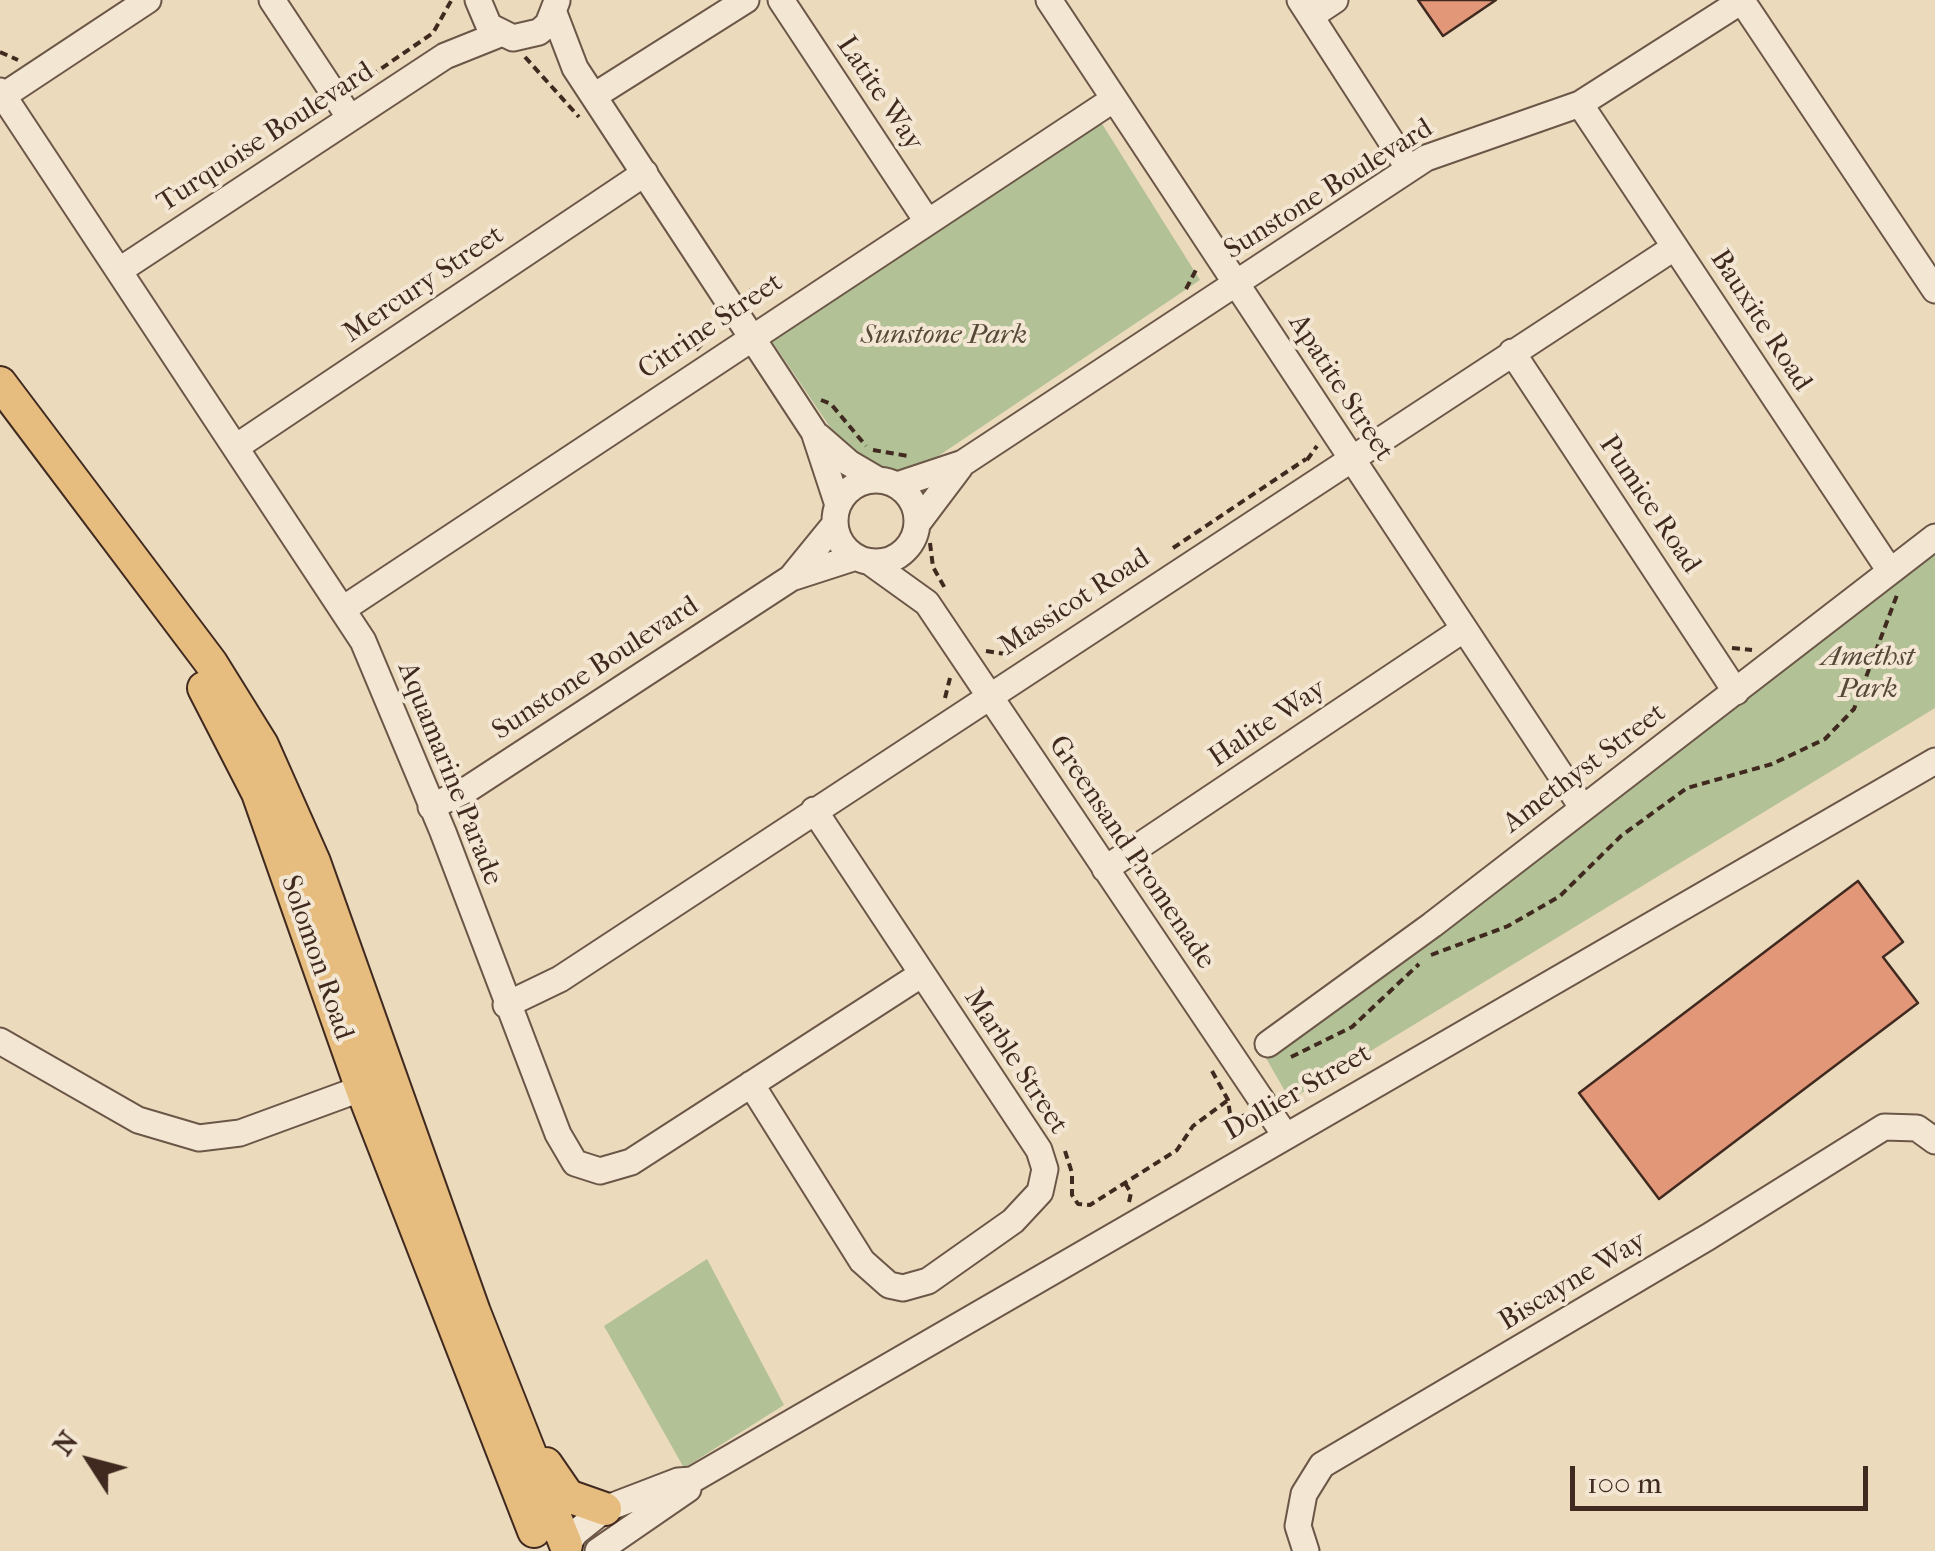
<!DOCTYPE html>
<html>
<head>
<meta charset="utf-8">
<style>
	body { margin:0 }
	#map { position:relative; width:1935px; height:1551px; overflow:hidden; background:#ecdabd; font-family:"IM FELL French Canon",serif }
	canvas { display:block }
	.north { position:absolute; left:40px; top:1411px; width:100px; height:100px; -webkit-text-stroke:8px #f3e7d4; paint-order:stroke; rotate:306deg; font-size:28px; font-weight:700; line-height:40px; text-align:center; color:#402a20 }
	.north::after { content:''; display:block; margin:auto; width:35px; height:45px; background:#402a20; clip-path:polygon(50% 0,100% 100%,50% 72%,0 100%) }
	.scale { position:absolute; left:1570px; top:1466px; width:298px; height:45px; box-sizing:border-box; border:5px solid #402a20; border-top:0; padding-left:12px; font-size:30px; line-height:35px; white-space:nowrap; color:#402a20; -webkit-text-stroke:8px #f3e7d4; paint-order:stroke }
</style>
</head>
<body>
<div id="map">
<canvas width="1935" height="1551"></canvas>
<div class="north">N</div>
<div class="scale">100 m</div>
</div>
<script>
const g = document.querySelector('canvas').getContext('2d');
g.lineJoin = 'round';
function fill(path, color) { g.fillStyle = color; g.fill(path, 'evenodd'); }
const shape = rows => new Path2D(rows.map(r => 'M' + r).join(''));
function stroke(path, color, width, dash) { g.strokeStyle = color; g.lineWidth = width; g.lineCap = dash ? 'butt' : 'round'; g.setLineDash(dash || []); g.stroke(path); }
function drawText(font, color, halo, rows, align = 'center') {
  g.font = font + ' "IM FELL French Canon",serif'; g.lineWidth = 8; g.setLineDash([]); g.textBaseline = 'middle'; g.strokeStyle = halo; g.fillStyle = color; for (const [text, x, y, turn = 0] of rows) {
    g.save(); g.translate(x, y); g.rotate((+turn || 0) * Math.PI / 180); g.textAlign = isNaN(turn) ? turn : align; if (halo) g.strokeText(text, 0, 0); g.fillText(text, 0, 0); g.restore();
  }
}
const green = shape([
	[1099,119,1200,280,913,473,853,461,769,337],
	[1935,544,1935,708,1290,1100,1266,1058],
	[707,1259,784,1405,684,1468,604,1326]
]);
const building = shape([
	[1418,0,1496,0,1443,36,1418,0],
	[1858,881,1903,942,1883,957,1918,1003,1659,1199,1579,1093,1858,881]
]);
const path = shape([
	[0,52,18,60],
	[525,57,579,117],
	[348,74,363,81,433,33,451,1],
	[1186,289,1198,266],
	[749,290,772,299],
	[696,350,708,338,714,319],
	[821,400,831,404,866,446],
	[873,450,908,456],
	[1307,460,1317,446],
	[930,543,933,567,946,590],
	[1173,548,1306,459],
	[1732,648,1752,650],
	[986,651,1011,655],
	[945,698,950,678],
	[1103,824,1123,829],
	[1431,955,1508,926,1560,896,1621,836,1687,788,1772,764,1825,739,1854,709,1897,595],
	[1291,1057,1352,1027,1419,964],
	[1212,1071,1228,1100,1231,1121,1245,1115],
	[1065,1151,1072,1173,1072,1195,1078,1204,1090,1205,1177,1150,1193,1126,1228,1100],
	[1125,1183,1131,1193,1129,1202]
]);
const minor = shape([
	[272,0,350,118],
	[478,0,489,26,513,38,539,32,548,24,557,1],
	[781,0,927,221],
	[1049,0,1582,807],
	[1300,0,1409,169],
	[1742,1,1935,290],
	[554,13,575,68,814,432,838,505],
	[1311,16,1335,0],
	[0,91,363,641,443,832,558,1134,575,1163,600,1171,631,1162,922,974],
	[3,96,148,0],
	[594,96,746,0],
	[1580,104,1890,571],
	[120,270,445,56,500,34],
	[1512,352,1736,692],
	[818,436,849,463,878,480],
	[236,447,645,173],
	'835 521a41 41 0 1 1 82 0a41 41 0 1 1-82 0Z',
	[897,485,963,463,1426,158,1580,104,1743,0],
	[917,524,960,467],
	[870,562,927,603,1285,1135],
	[791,578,856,557],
	[343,609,1114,99],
	[431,807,468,789,791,578,835,524],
	[1105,869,1464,629],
	[506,1005,560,979,1675,247],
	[0,1041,138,1120,199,1138,240,1133,379,1082],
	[1268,1044,1432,925,1935,537],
	[751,1084,862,1261,889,1285,903,1288,928,1281,1013,1221,1040,1192,1045,1169,1039,1150,814,810],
	[564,1551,575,1533,605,1509,678,1481,692,1480,1935,761],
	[598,1551,688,1489],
	[1306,1551,1298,1526,1304,1494,1322,1465,1708,1237,1884,1127,1917,1128,1935,1141]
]);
const major = shape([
	[0,383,211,663,262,745,314,862,474,1312,566,1545],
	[204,688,258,793,362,1089,534,1531],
	[546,1464,568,1496,605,1509]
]);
const streetNames = [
	["Latite Way",879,94,56],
	["Turquoise Boulevard",266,138,-33],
	["Sunstone Boulevard",1329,190,-32],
	["Mercury Street",424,285,-34],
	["Bauxite Road",1760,321,57],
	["Citrine Street",711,327,-34],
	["Apatite Street",1340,388,57],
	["Pumice Road",1649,505,56],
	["Massicot Road",1075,603,-33],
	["Sunstone Boulevard",596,669,-33],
	["Halite Way",1268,724,-34],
	["Amethyst Street",1585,769,-37],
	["Aquamarine Parade",449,774,68],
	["Greensand Promenade",1131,853,56],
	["Solomon Road",316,958,71],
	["Marble Street",1015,1062,57],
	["Dollier Street",1298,1093,-30],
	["Biscayne Way",1573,1282,-31]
];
const parkNames = [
	["Sunstone Park",944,336],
	["Amethst",1868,658],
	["Park",1868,690]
];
fill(green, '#b2c196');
fill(building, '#e29779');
stroke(building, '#402a20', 2.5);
stroke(minor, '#6b5647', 29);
stroke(major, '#402a20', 36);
stroke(path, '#402a20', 4, [8, 5]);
stroke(minor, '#f3e7d4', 25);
stroke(major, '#e6bd7e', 32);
drawText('28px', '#402a20', '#f3e7d4', streetNames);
drawText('italic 28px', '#574838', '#f3e7d4', parkNames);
</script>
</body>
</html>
